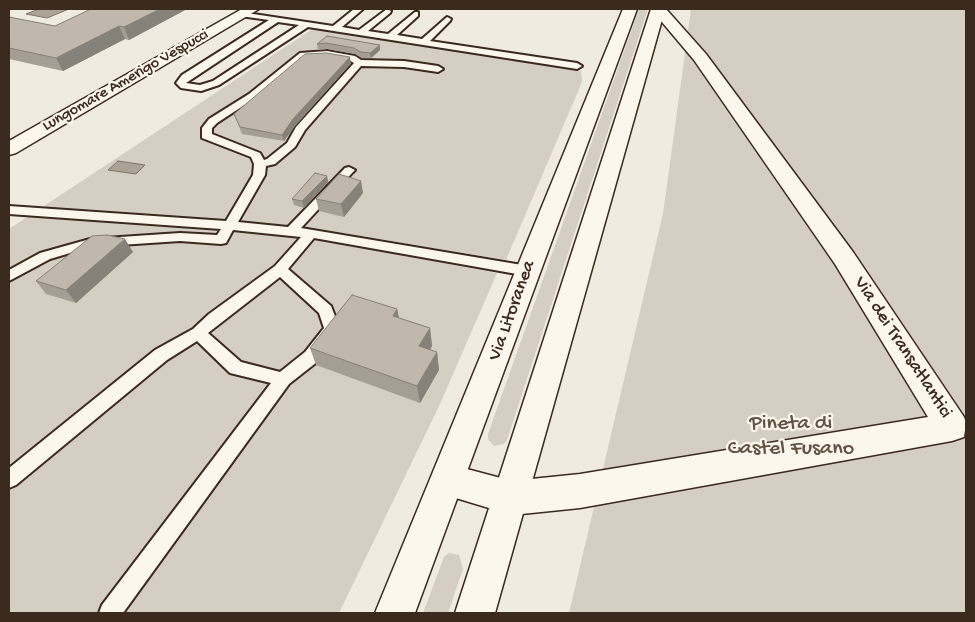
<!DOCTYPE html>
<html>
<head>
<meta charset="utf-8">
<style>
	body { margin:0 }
	#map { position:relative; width:975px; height:622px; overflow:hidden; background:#f0ebe0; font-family:"Gochi Hand",sans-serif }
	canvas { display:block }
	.frame { position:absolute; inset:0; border:10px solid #3b2a1e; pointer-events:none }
</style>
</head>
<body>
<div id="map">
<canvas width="975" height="622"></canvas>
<div class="frame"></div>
</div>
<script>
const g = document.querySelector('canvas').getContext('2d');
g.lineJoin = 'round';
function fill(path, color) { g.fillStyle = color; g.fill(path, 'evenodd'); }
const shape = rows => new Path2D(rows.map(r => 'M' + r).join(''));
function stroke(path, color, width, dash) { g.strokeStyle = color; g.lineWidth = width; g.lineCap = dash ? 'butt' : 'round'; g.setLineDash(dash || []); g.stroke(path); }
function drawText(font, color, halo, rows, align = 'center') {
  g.font = font + ' "Gochi Hand",sans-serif'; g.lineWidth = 4.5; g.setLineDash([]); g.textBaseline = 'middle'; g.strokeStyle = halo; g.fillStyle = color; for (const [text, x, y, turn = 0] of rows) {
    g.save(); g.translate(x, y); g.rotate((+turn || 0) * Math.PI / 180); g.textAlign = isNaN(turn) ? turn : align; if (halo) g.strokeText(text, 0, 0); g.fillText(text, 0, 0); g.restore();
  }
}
const green = shape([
	[639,9,648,9,507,440,504,444,494,446,488,439,488,434],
	[691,9,966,9,966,613,569,613,663,214],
	[314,28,581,71,582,82,506,260,343,233,333,243,497,273,440,404,339,613,9,613,9,229],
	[449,553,459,555,463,569,448,613,423,613,444,557]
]);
const water = shape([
	[39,9,69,9,47,18,26,14,39,9],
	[118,161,145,165,136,174,108,170,118,161]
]);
const service = shape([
	[354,9,363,9,342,27,359,30,387,9,391,11,390,13,368,31,388,34,415,12,418,12,418,16,397,35,422,39,447,17,451,19,450,21,430,41,577,63,582,66,577,69,308,27,219,85,201,91,181,88,176,83,182,75,269,20,240,16,240,12,333,26,354,9],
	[278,22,299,25,213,81,200,85,186,83,278,22],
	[327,51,355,56,361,60,404,61,438,66,443,69,438,72,404,67,361,66,305,130,295,147,275,164,266,166,265,175,238,222,288,227,345,168,349,167,355,170,353,172,301,228,528,266,535,271,528,276,314,238,288,269,331,306,340,329,337,333,317,362,289,384,123,613,99,613,102,605,271,383,230,373,197,341,167,360,16,485,9,488,9,468,155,350,193,329,209,314,275,266,301,237,233,230,226,243,221,244,180,241,90,247,50,259,9,281,9,270,40,253,90,239,180,233,217,235,221,229,9,214,9,206,226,221,253,175,254,164,251,157,202,138,202,128,209,119,249,94,300,53,327,51],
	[327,57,349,60,354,63,296,127,287,143,267,159,264,160,260,153,212,134,212,128,217,123,255,98,305,58,327,57],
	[280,277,319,313,324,328,305,352,280,372,241,362,208,333,280,277]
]);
const minor = shape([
	[242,9,259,9,16,153,9,155,9,141,242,9],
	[651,9,666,9,706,54,853,252,964,417,966,423,964,437,952,441,580,508,512,515,436,492,431,480,436,468,448,464,512,481,580,474,928,417,835,264,694,60,651,9]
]);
const secondary = shape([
	[623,9,637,9,415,613,375,613,623,9],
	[651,9,665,9,495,613,455,613,651,9]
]);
const wall = shape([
	[187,9,129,40,125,39,63,71,9,59,9,17,55,26],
	[327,36,380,45,380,50,371,58,362,58,355,54,327,49,318,50,317,44],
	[351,63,295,126,284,141,242,134,234,114],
	[327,176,328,182,304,208,294,205,292,199],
	[363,193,344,217,319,211,316,199],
	[133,252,76,303,46,294,36,281],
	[397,309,399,318,430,328,432,346,430,350,437,352,439,370,420,403,316,365,310,348]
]);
const shadedWall = shape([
	[160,9,187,9,129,40,124,27],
	[119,26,125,39,63,71,56,58],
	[380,45,380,50,371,58,370,53],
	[350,57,351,63,295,126,284,141,282,135,293,119],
	[327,176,328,182,304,208,302,201],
	[361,181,363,193,344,217,341,204],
	[125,239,133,252,76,303,66,290],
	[397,309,401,327,393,316],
	[430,328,432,346,421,364,419,346],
	[437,352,439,370,420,403,417,386]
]);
const building = shape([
	[91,9,160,9,124,27,119,26,56,58,9,48,9,17,55,26,91,9],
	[327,36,380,45,370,53,361,52,354,48,326,43,317,44,327,36],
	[326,53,350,57,293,119,282,135,240,127,234,114,305,54,326,53],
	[315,173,327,176,302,201,292,199,315,173],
	[339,174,361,181,341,204,316,199,339,174],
	[107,235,125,239,66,290,36,281,92,236,107,235],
	[352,295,397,309,393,316,430,328,419,346,437,352,417,386,310,348,352,295]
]);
const farStreetnames = [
	["Lungomare Amerigo Vespucci",126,81,-30]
];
const streetNames = [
	["Via Litoranea",513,311,-70],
	["Via dei Transatlantici",902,348,57]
];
const nearParknames = [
	["Pineta di",791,425],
	["Castel Fusano",791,450]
];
fill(green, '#d5cec3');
fill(water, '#aca397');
stroke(water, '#7f7367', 1);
stroke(service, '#3b2a1e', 4);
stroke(minor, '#3b2a1e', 3);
stroke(secondary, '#3b2a1e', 3);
fill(service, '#fbf7ec');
fill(minor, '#fbf7ec');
fill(secondary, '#fbf7ec');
fill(wall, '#a59e95');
fill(shadedWall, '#868179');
fill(building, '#c0b8ad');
stroke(building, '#868179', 1);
drawText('16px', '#3b2a1e', '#fbf7ec', farStreetnames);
drawText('19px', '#3b2a1e', '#fbf7ec', streetNames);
drawText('22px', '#625347', '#fbf7ec', nearParknames);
</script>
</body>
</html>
